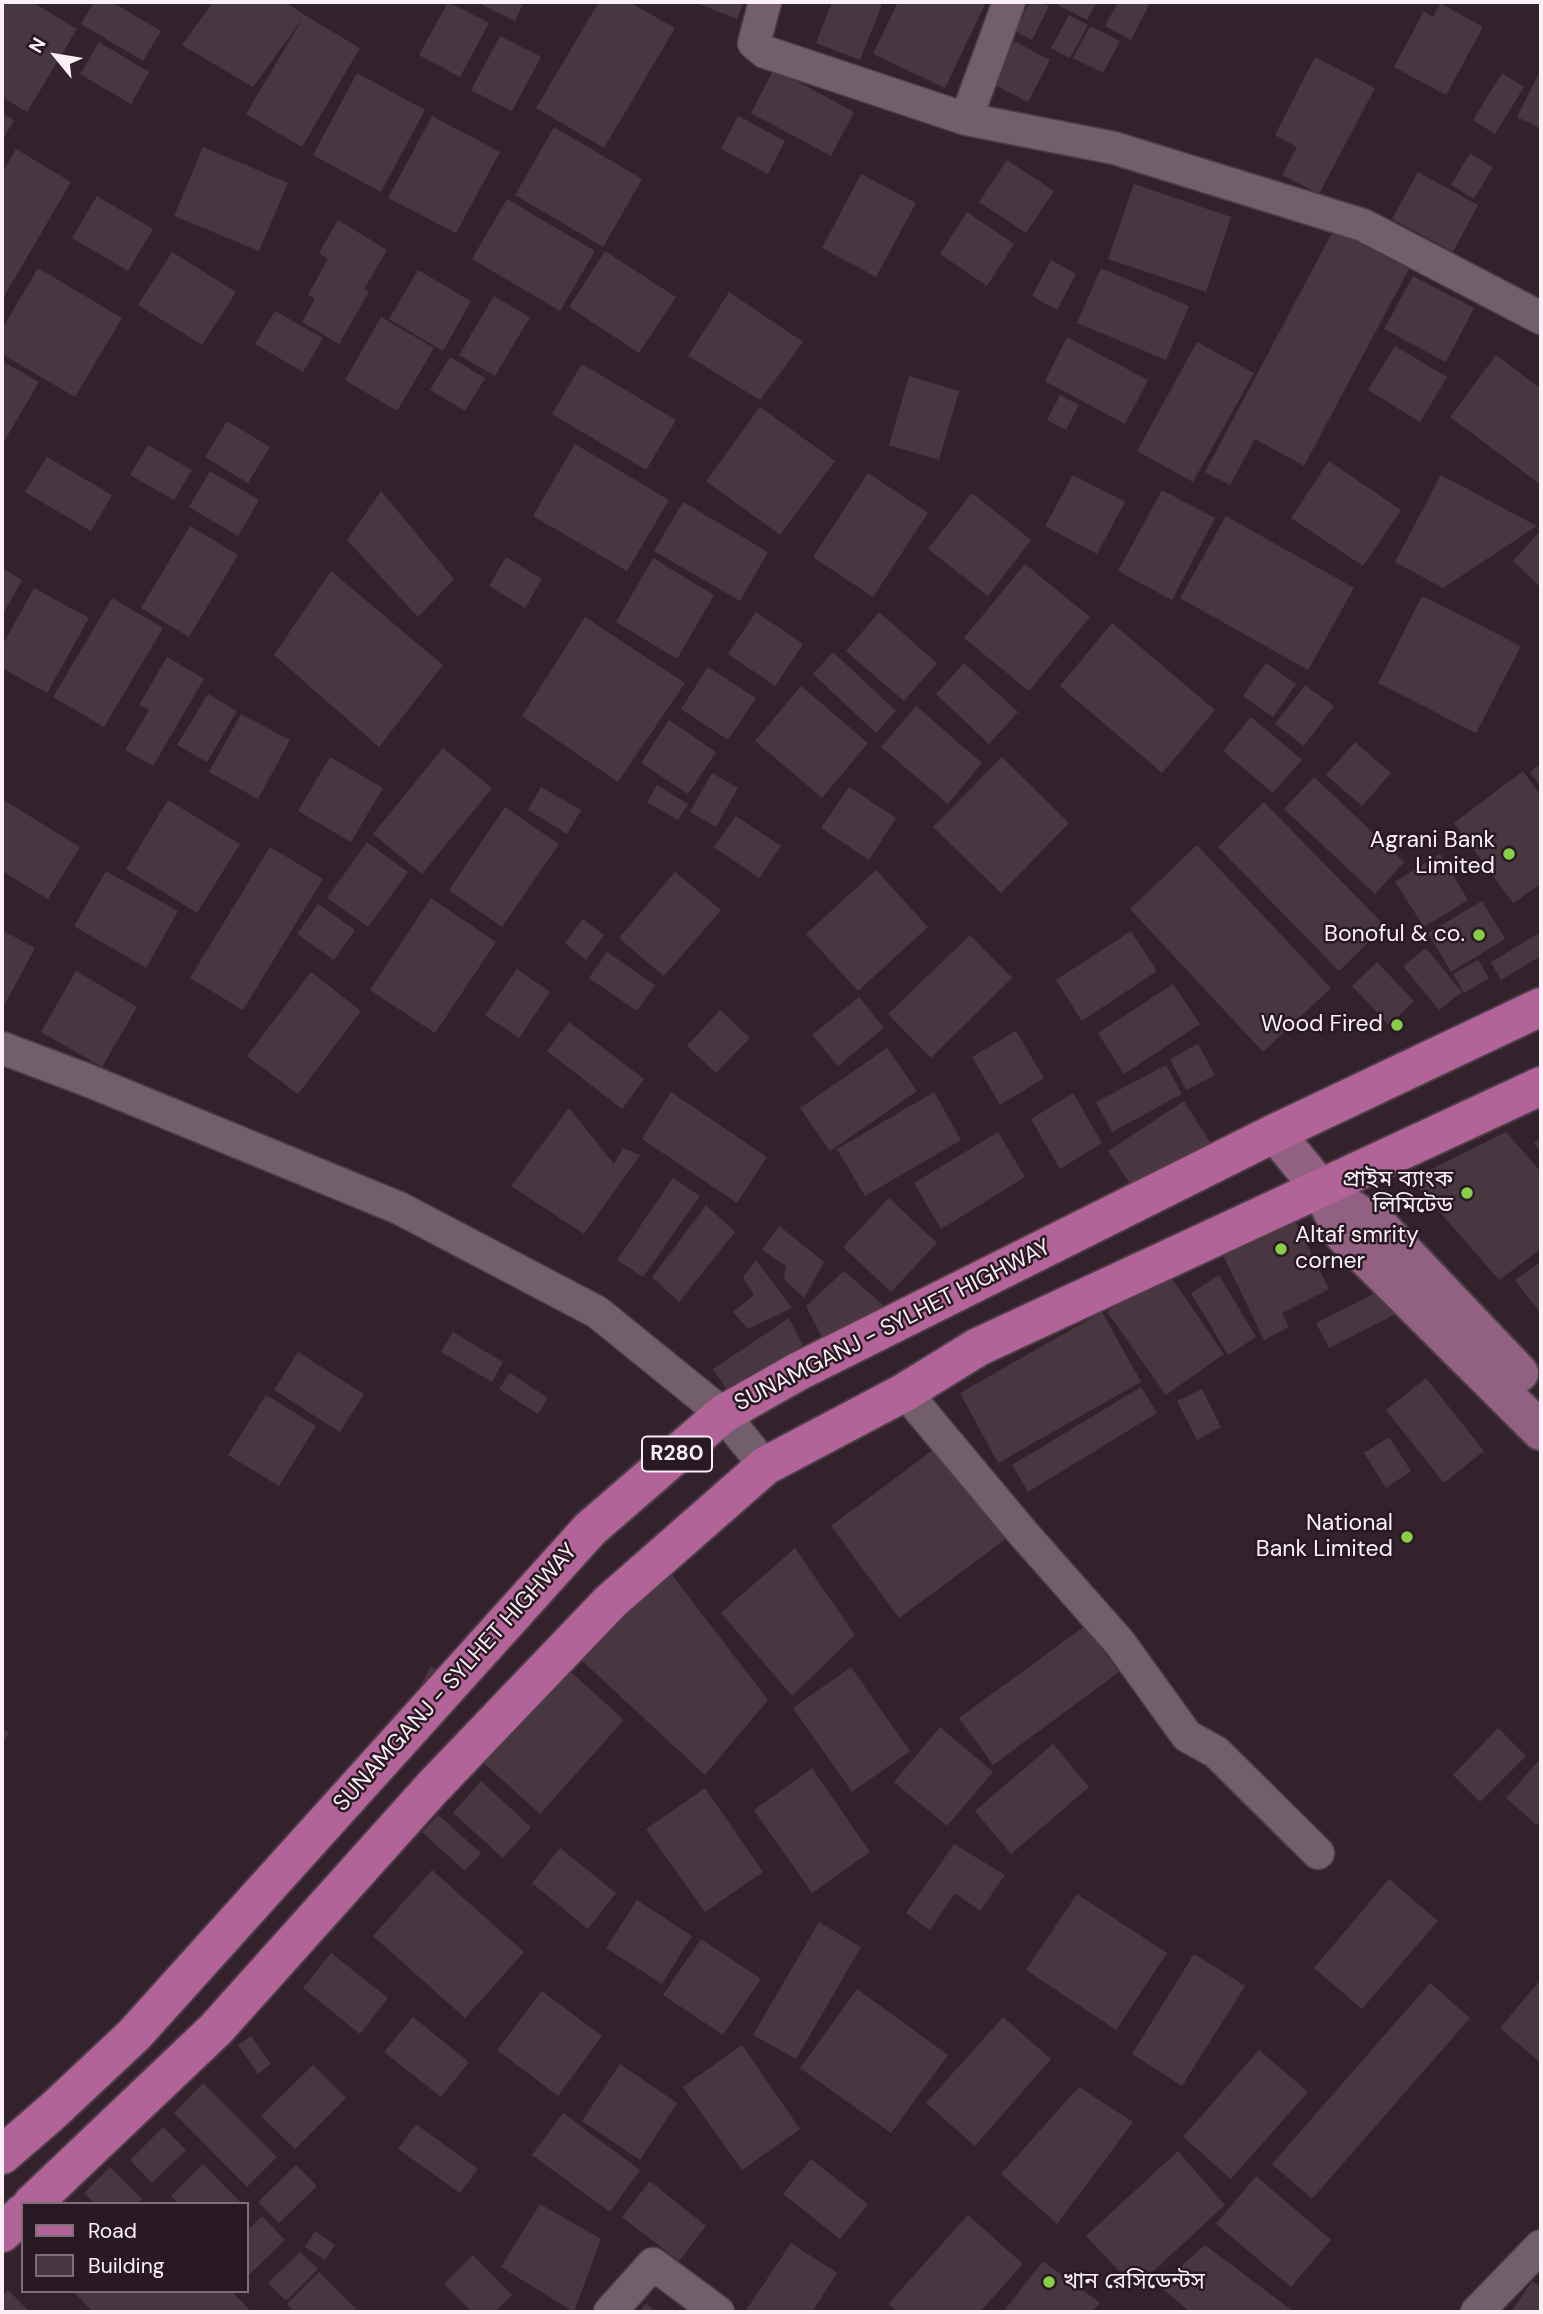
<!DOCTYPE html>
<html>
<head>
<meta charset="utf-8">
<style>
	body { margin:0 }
	#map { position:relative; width:1543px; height:2314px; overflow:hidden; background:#33222c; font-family:"DM Sans",sans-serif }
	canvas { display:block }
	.frame { position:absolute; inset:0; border:4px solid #fcf0f7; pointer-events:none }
	.legend { position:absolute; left:21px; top:2202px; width:228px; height:91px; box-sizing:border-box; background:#291923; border:2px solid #7d6f78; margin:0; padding:9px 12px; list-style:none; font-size:21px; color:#fcf0f7 }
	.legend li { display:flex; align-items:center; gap:14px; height:35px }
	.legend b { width:35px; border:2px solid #7d6f78 }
	.north { position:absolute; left:21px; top:21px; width:70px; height:70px; -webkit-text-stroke:5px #291923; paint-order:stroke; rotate:300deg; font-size:19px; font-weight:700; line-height:28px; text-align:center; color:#fcf0f7 }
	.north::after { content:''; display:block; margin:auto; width:24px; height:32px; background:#fcf0f7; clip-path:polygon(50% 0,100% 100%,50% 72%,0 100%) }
</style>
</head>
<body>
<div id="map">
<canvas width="1543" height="2314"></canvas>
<div class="frame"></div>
<ul class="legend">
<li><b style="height:9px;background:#b26397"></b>Road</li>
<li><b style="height:19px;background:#483641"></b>Building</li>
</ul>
<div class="north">N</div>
</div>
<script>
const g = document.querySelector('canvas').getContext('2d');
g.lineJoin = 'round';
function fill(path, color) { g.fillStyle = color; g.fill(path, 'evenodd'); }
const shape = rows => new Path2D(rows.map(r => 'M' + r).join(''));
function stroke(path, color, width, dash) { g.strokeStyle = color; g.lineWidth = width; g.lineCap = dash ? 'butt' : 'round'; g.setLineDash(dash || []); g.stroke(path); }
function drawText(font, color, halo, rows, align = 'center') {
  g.font = font + ' "DM Sans","Noto Sans Bengali",sans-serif'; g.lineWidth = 5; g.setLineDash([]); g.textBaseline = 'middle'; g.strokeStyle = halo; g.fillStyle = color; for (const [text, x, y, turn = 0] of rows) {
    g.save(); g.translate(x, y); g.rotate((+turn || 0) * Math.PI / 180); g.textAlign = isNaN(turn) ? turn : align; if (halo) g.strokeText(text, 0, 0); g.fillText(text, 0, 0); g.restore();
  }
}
const building = shape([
	[2,2,32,2,77,29,27,112,2,97],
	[94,2,112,2,161,31,143,61,81,24],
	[213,2,286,2,304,15,360,48,302,147,246,114,303,18,253,87,182,45],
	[448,2,489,23,460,77,419,55],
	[476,2,524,2,515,21],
	[599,2,629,2,675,28,604,148,536,108],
	[694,2,744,2,737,19],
	[832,2,883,2,860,60,816,43],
	[898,2,986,2,945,88,873,54],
	[1030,2,1040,2,1049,6,1032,40,1015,31],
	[1052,2,1097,2,1087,20],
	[1118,2,1150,3,1131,40,1105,26],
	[1440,3,1483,27,1446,95,1394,67,1424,11,1433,17],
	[1069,15,1088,25,1070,58,1051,48],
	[1090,26,1120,41,1103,73,1073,58],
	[500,36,541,57,512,111,471,90],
	[1014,41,1050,60,1028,102,991,83],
	[99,42,149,72,131,104,80,74],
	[1315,57,1375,88,1319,194,1282,175,1297,147,1275,135],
	[774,69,854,112,831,156,751,113],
	[1541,69,1541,129,1517,117],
	[357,73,425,110,381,192,313,155],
	[1502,73,1524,87,1495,134,1473,120],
	[2,113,14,120,2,141],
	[432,116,500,152,456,233,388,198],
	[738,116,785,141,768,174,721,149],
	[554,127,642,179,603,247,515,195],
	[203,147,288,183,259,251,174,216],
	[16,149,71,182,2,300,2,173],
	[1470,153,1493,167,1474,199,1451,185],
	[1007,160,1054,191,1026,233,979,202],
	[1418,172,1478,205,1453,252,1392,219],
	[861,174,916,203,876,277,822,248],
	[1134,184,1231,217,1206,292,1108,259],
	[97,196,153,229,128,271,72,238],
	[507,199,595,251,560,311,472,259],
	[967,212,1014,244,987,286,940,254],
	[338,220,387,250,364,289,369,292,339,344,302,322,315,299,308,295,328,259,319,253],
	[1334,229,1409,269,1304,466,1255,439,1230,485,1205,472],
	[605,251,676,297,639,353,569,307],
	[172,252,236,292,202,345,138,305],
	[1051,260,1076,274,1057,310,1032,296],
	[38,268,122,318,75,397,2,354,2,329],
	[1101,268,1189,306,1166,360,1077,323],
	[418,270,471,301,443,351,389,319],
	[1413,276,1474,308,1446,362,1384,329],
	[729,292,803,342,760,400,688,356],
	[494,296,530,317,495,376,459,355],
	[275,311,323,338,303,372,255,344],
	[381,317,434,348,397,411,345,380],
	[1067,337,1148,380,1125,424,1045,381],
	[1197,342,1254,373,1193,482,1137,451],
	[1395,346,1447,377,1420,422,1368,390],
	[1496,355,1541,389,1541,485,1450,417],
	[450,357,485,378,465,411,430,390],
	[2,361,39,382,2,445],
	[582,364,676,420,646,470,552,414],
	[909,376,959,391,939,460,889,445],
	[1060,395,1079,405,1066,430,1047,420],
	[760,407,835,461,780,535,706,481],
	[227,421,270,447,248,483,205,457],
	[575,444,669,500,627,571,533,516],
	[148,445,192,470,174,500,130,475],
	[47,457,112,495,91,531,25,492],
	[1329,461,1401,510,1363,566,1291,518],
	[210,471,259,500,238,536,189,507],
	[868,473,928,513,873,597,813,557],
	[1073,475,1125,502,1097,554,1045,526],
	[1441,475,1537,526,1443,588,1395,562],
	[1162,490,1215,518,1172,600,1118,571],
	[381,491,454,579,418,617,347,540],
	[972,493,1031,540,988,596,928,549],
	[683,502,768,552,740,601,654,551],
	[1226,516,1354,588,1308,670,1180,598],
	[190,526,238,555,189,637,141,608],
	[1541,530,1541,588,1513,561],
	[506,557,542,579,525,608,489,586],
	[653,558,714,595,677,659,616,622],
	[1025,564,1090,617,1029,691,964,638],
	[2,568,22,580,2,616],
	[331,571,443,665,379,747,274,655],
	[34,588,89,618,47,693,2,668,2,646],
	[1422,596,1521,646,1476,733,1378,683],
	[112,598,163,628,104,727,53,697],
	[756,612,803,644,775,686,728,654],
	[879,612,937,663,904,701,846,651],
	[585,617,685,683,618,782,522,716],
	[1112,623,1215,710,1162,773,1060,686],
	[833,652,896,711,876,733,813,674],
	[167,657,204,679,153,766,125,750,149,710,139,705],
	[964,663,1018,712,989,744,936,694],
	[1266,663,1296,684,1273,717,1243,696],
	[708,667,756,698,728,740,681,709],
	[1305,685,1334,706,1304,746,1275,724],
	[801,686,868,743,822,798,755,741],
	[208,694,237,711,207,762,177,745],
	[916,706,982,763,948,804,881,747],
	[241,714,290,740,258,799,209,772],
	[1251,717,1302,760,1273,793,1223,751],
	[669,720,716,752,688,794,641,763],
	[1355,742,1391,773,1362,806,1326,775],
	[443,748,492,788,422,874,373,834],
	[330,757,383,788,351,842,298,811],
	[1002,757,1069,823,1001,893,933,827],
	[1541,763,1541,788,1530,772],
	[1523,771,1541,796,1541,884,1513,903,1454,823],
	[712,773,738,788,716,827,690,812],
	[1314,777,1404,862,1375,894,1284,809],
	[657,785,688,804,678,820,647,802],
	[541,787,581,810,567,834,528,810],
	[849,787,896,818,869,860,821,828],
	[2,799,80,847,48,899,2,871],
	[168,800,240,844,197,913,126,869],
	[1264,802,1385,926,1339,971,1218,847],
	[505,807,559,844,502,927,449,890],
	[736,816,781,846,759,878,714,847],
	[367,842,408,872,368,927,327,898],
	[1197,845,1331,988,1263,1052,1130,909],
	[270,847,323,879,243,1010,190,978],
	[1440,854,1468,900,1424,927,1395,882],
	[876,870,928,927,858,991,806,934],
	[106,871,178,911,146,968,74,926],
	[675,872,721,910,664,976,619,938],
	[431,898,496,942,435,1033,370,990],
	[1482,901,1505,939,1451,972,1428,933],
	[318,904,355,930,334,960,297,934],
	[583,919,604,935,586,960,565,943],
	[2,930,35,948,5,1004,2,1002],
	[1131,931,1157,971,1082,1021,1056,980],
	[1541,932,1541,956,1501,980,1491,962],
	[970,935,1012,978,931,1058,888,1014],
	[1426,948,1462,992,1439,1010,1403,966],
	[607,952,655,985,637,1011,589,978],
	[1478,960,1489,978,1464,993,1453,974],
	[1377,962,1414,1001,1389,1025,1352,986],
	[517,969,550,992,519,1038,485,1015],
	[76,971,137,1007,102,1067,41,1032],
	[311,972,361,1011,298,1094,247,1056],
	[1173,984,1200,1024,1124,1074,1098,1033],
	[859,997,884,1028,838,1066,812,1035],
	[720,1010,750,1038,716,1073,687,1046],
	[569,1022,644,1079,622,1109,547,1051],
	[1016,1031,1044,1078,1000,1105,972,1057],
	[1198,1044,1215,1075,1186,1090,1170,1059],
	[887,1048,917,1091,830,1151,800,1108],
	[1166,1065,1182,1094,1112,1132,1096,1102],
	[671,1092,767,1157,737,1203,642,1139],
	[934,1092,961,1140,865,1196,837,1149],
	[1073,1093,1102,1143,1060,1169,1031,1119],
	[1184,1101,1210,1142,1135,1191,1108,1151],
	[569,1108,614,1164,623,1148,640,1155,584,1234,511,1186],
	[998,1132,1025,1177,941,1229,914,1183],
	[1506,1132,1541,1172,1541,1249,1499,1280,1411,1179],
	[1541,1138,1541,1153,1534,1143],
	[673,1178,700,1196,643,1277,617,1260],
	[889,1198,937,1243,891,1292,843,1247],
	[706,1205,735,1232,679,1302,652,1277],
	[1294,1219,1329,1289,1282,1313,1289,1327,1264,1340,1223,1255],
	[779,1226,824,1262,804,1298,784,1279,786,1266,762,1250],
	[756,1260,792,1308,748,1329,733,1312,754,1295,743,1277],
	[1541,1261,1541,1314,1515,1280],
	[1166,1270,1224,1354,1166,1395,1107,1312],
	[844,1271,884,1306,824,1341,806,1306],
	[1219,1275,1256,1337,1228,1355,1191,1293],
	[1385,1288,1398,1313,1329,1348,1316,1323],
	[1102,1312,1141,1382,998,1463,960,1393],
	[789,1318,803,1345,729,1393,713,1369],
	[453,1332,503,1362,492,1382,441,1352],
	[298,1352,364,1394,340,1432,274,1390],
	[510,1373,548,1398,538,1414,499,1389],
	[1426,1378,1484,1451,1444,1483,1386,1410],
	[1141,1387,1157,1413,1028,1492,1012,1465],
	[1202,1389,1221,1427,1197,1440,1177,1401],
	[266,1395,316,1426,279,1486,228,1455],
	[1389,1437,1411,1471,1386,1488,1364,1453],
	[941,1444,1010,1536,899,1618,831,1526],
	[795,1548,855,1635,792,1696,721,1613],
	[669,1571,768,1700,705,1775,578,1657],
	[1085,1626,1119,1672,993,1765,959,1718],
	[560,1662,624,1720,540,1814,476,1756],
	[431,1666,440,1671,431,1688,422,1683],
	[851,1667,910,1751,852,1792,793,1708],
	[2,1727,9,1733,2,1743],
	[940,1727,993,1772,947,1826,894,1782],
	[1498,1728,1526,1756,1480,1802,1453,1775],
	[1053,1744,1089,1787,1011,1854,975,1811],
	[1541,1758,1541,1819,1537,1825,1506,1798],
	[812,1768,870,1852,812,1893,754,1810],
	[481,1781,531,1827,503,1858,453,1813],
	[705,1788,763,1872,705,1912,646,1829],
	[438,1815,481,1853,465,1871,422,1832],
	[954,1844,1005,1875,980,1911,955,1893,930,1930,906,1913],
	[560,1848,616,1893,588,1929,532,1883],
	[432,1870,524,1952,465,2018,373,1936],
	[1389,1879,1438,1921,1362,2009,1314,1968],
	[1077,1894,1167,1953,1116,2030,1026,1970],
	[637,1900,692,1936,662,1984,606,1948],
	[819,1922,861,1947,796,2059,753,2035],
	[701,1939,761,1979,723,2035,663,1995],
	[331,1953,388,1998,360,2034,303,1988],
	[1194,1954,1245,1986,1182,2086,1132,2054],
	[1541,1979,1541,2063,1500,2028],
	[1430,1983,1470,2018,1312,2199,1272,2164],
	[857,1989,948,2055,891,2133,800,2068],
	[542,1991,602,2036,558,2096,497,2050],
	[413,2017,469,2062,441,2097,384,2052],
	[1003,2017,1051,2059,975,2146,926,2103],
	[251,2036,271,2064,258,2074,238,2045],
	[742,2045,800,2129,742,2170,683,2087],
	[1259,2050,1308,2092,1231,2179,1183,2137],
	[620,2064,677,2103,640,2160,582,2121],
	[313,2065,346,2098,295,2149,261,2116],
	[203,2083,277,2157,247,2187,174,2113],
	[1079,2087,1133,2122,1057,2224,1001,2174],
	[563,2113,640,2170,610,2212,532,2155],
	[416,2124,478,2169,460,2193,398,2149],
	[163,2127,186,2150,152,2183,130,2160],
	[1178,2151,1225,2205,1135,2288,1086,2236],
	[811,2159,868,2204,840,2239,783,2194],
	[203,2164,242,2204,179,2204,171,2196],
	[296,2165,317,2186,279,2223,258,2202],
	[110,2167,142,2199,137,2204,95,2204,84,2193],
	[1256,2176,1331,2240,1291,2287,1216,2224],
	[650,2181,706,2226,679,2261,622,2217],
	[540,2204,601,2239,574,2312,501,2267],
	[968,2215,1023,2264,980,2312,898,2312,888,2304],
	[262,2216,285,2240,247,2277,247,2231],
	[315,2231,335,2245,325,2260,305,2247],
	[791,2243,837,2273,812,2312,745,2312],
	[1205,2245,1294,2312,1190,2312,1159,2286],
	[300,2252,318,2269,286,2301,268,2283],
	[473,2255,512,2295,494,2312,472,2312,444,2284],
	[1043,2261,1100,2303,1091,2312,1003,2312],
	[319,2272,359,2312,295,2312,287,2304],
	[1532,2281,1541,2287,1541,2312,1511,2312],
	[8,2290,30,2312,2,2312,2,2296],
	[73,2291,231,2291,252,2312,93,2312],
	[646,2304,656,2312,639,2312]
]);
const street = shape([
	[765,2,754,43,765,52,966,119,1114,148,1363,225,1541,318],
	[966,119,1009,2],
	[2,1048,87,1080,399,1208,597,1312,723,1414,765,1466],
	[905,1392,1022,1532,1120,1643,1187,1736,1216,1752,1318,1853],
	[610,2312,653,2264,718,2312],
	[1477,2312,1541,2246]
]);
const secondary = shape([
	[1275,1133,1321,1189,1344,1235,1541,1431],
	[1323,1191,1381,1228,1519,1373]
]);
const primary = shape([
	[2,2155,53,2111,134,2035,590,1529,723,1414,797,1372,1275,1133,1541,1007],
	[32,2204,216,2029,432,1788,610,1602,765,1466,905,1392,978,1347,1541,1086],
	[2,2233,23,2213]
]);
const markers = [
	[1509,854,7,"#8ace47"],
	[1479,935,7,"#8ace47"],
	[1397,1025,7,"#8ace47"],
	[1467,1193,7,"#8ace47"],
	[1281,1249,7,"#8ace47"],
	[1407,1537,7,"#8ace47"],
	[1049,2282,7,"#8ace47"]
];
const shields = [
	[677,1454,70]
];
const shieldNames = [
	["R280",677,1454]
];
const poiNames = [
	["Agrani Bank",1495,841],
	["Limited",1495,867],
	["Bonoful & co.",1465,935],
	["Wood Fired",1383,1025],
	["প্রাইম ব্যাংক",1453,1180],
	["লিমিটেড",1453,1206],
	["Altaf smrity",1295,1236,"left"],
	["corner",1295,1262,"left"],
	["National",1393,1524],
	["Bank Limited",1393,1550],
	["খান রেসিডেন্টস",1063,2282,"left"]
];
const streetNames = [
	["SUNAMGANJ - SYLHET HIGHWAY",893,1326,-27],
	["SUNAMGANJ - SYLHET HIGHWAY",456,1678,-48]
];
fill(building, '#483641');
stroke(street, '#4c3d47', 35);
stroke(secondary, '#4c3d47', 42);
stroke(primary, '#4c3d47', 42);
stroke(street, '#735f6b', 32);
stroke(secondary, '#926181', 38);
stroke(primary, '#b26397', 38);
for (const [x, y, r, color] of markers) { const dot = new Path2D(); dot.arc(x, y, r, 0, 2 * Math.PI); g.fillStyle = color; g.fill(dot); stroke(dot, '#291923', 2.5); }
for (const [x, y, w] of shields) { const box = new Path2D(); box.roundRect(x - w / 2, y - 17.5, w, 35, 5); g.fillStyle = '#291923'; g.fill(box); stroke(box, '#fcf0f7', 2); }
drawText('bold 21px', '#fcf0f7', null, shieldNames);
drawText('23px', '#fcf0f7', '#291923', poiNames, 'right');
drawText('23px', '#fcf0f7', '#291923', streetNames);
</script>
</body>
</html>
